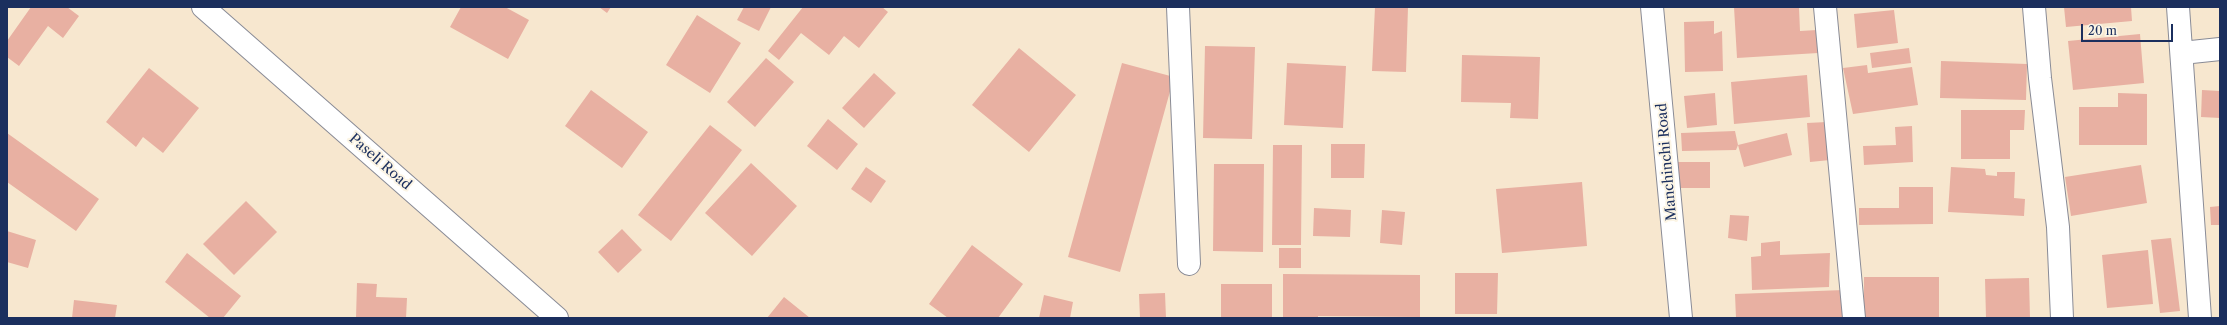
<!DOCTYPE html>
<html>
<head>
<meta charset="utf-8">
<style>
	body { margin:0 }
	#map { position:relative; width:2227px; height:325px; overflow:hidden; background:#f7e7cf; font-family:"Libre Caslon Text",serif }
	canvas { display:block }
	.frame { position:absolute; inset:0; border:8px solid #1b2f5e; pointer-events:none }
	.scale { position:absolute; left:2081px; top:24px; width:92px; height:18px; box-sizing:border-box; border:2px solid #1b2f5e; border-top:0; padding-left:5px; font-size:12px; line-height:14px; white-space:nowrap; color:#1b2f5e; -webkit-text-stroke:3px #fcf5e5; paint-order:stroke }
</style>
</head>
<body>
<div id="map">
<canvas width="2227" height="325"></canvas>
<div class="frame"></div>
<div class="scale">20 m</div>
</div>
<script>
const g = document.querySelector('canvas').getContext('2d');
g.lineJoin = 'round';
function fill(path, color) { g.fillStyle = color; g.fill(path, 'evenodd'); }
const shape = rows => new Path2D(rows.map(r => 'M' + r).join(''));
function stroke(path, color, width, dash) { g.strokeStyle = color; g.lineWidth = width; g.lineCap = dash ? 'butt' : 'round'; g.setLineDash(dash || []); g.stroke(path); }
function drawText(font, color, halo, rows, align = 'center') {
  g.font = font + ' "Libre Caslon Text",serif'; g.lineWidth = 4; g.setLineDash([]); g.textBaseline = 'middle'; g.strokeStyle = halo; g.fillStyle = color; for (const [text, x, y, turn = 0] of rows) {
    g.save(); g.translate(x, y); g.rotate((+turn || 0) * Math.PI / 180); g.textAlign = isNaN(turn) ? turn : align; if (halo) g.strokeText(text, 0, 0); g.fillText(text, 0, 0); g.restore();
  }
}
const building = shape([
	[31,7,67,7,79,16,63,38,48,26,19,66,7,57,7,41],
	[461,7,505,7,529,20,508,59,450,27],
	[599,7,611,7,607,13],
	[744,7,771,7,759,31,737,20],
	[803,7,882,7,888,12,859,48,844,36,829,55,801,33,779,60,768,51],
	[1375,7,1408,7,1406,72,1372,71],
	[1734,7,1799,7,1800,31,1817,30,1818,53,1737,58],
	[2064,7,2131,7,2132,21,2066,27],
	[1894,10,1898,43,1857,48,1854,14],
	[697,15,741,43,710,93,666,65],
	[1714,21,1714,34,1722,31,1723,71,1685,72,1684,22],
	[2140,34,2144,83,2073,90,2068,41],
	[1205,46,1255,47,1252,139,1203,138],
	[1019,48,1076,95,1029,152,972,105],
	[1909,48,1911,63,1872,68,1870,53],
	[1462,55,1540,57,1538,119,1510,118,1511,103,1461,102],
	[766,58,794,82,755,127,727,102],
	[1941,61,2027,64,2026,100,1940,98],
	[1122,63,1174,77,1120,272,1068,257],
	[1287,63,1346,66,1343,128,1284,125],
	[1867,65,1868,73,1912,67,1918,105,1853,114,1843,68],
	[149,68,199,108,163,153,143,137,136,147,106,122],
	[874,73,896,93,864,128,842,108],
	[1807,75,1810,117,1734,124,1731,82],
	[591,90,648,132,622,168,565,126],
	[2202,90,2220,91,2220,118,2201,117],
	[1715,93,1717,125,1687,128,1684,96],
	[2118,93,2147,94,2147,145,2079,145,2079,107,2118,107],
	[1961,110,2025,110,2024,130,2010,130,2010,159,1961,159],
	[828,119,858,144,837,170,807,146],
	[1827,122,1830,160,1810,162,1807,123],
	[710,125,742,150,671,241,638,215],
	[1912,126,1913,162,1864,165,1863,146,1896,145,1895,127],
	[1735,131,1738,145,1736,150,1682,151,1681,133],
	[7,133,99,199,76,231,7,182],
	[1787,133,1792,155,1744,167,1738,145],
	[1331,144,1365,144,1364,178,1331,178],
	[1273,145,1302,145,1301,245,1272,245],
	[1673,162,1710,162,1710,188,1673,188],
	[751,163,797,206,752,256,705,213],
	[1214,164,1264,164,1263,252,1213,251],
	[2141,165,2147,203,2071,216,2065,177],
	[866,167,886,181,871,203,851,189],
	[1951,167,1985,169,1986,175,1997,176,1997,172,2015,172,2014,198,2025,199,2024,216,1948,212],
	[1582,182,1587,246,1502,253,1496,189],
	[1899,187,1933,187,1933,224,1859,225,1859,208,1899,208],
	[246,201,277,232,234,275,203,244],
	[2220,206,2220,225,2211,225,2210,207],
	[1314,208,1351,210,1350,237,1313,236],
	[1382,210,1405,212,1402,245,1380,243],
	[1730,215,1749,216,1747,241,1728,238],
	[622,229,642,250,618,273,598,252],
	[7,231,36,240,28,268,7,262],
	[2171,238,2180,311,2160,313,2151,240],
	[1780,241,1780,255,1830,253,1829,287,1752,290,1751,257,1761,256,1761,243],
	[972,245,1023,284,998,318,948,318,929,304],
	[1279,248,1301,248,1301,268,1279,268],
	[2148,250,2153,304,2107,308,2102,255],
	[187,253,241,296,223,318,210,318,165,282],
	[1455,273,1498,273,1497,314,1455,314],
	[1283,274,1420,275,1420,317,1318,316,1318,318,1283,318],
	[1864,277,1939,277,1939,318,1864,318],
	[2029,278,2030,318,1986,318,1985,279],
	[357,283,377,284,376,297,407,298,406,318,356,318],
	[1221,284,1272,284,1272,318,1221,318],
	[1844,290,1844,318,1736,318,1735,294],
	[1165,293,1166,318,1140,318,1139,294],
	[1044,295,1073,302,1070,318,1039,318],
	[784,297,810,318,767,318],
	[74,300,117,305,115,318,72,318]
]);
const minor = shape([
	[203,7,557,318],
	[1178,7,1189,264],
	[1825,7,1854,318],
	[2034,7,2040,78,2058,227,2062,318],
	[2178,7,2200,318],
	[2182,53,2220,49]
]);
const major = shape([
	[1652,7,1681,318]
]);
const streetNames = [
	["Paseli Road",380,162,41],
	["Manchinchi Road",1667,162,-95]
];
fill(building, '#e8b0a2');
stroke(minor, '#898b96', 24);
stroke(major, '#898b96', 24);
stroke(minor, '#fff', 22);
stroke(major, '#fff', 22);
drawText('14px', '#1b2f5e', '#fcf5e5', streetNames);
</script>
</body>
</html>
